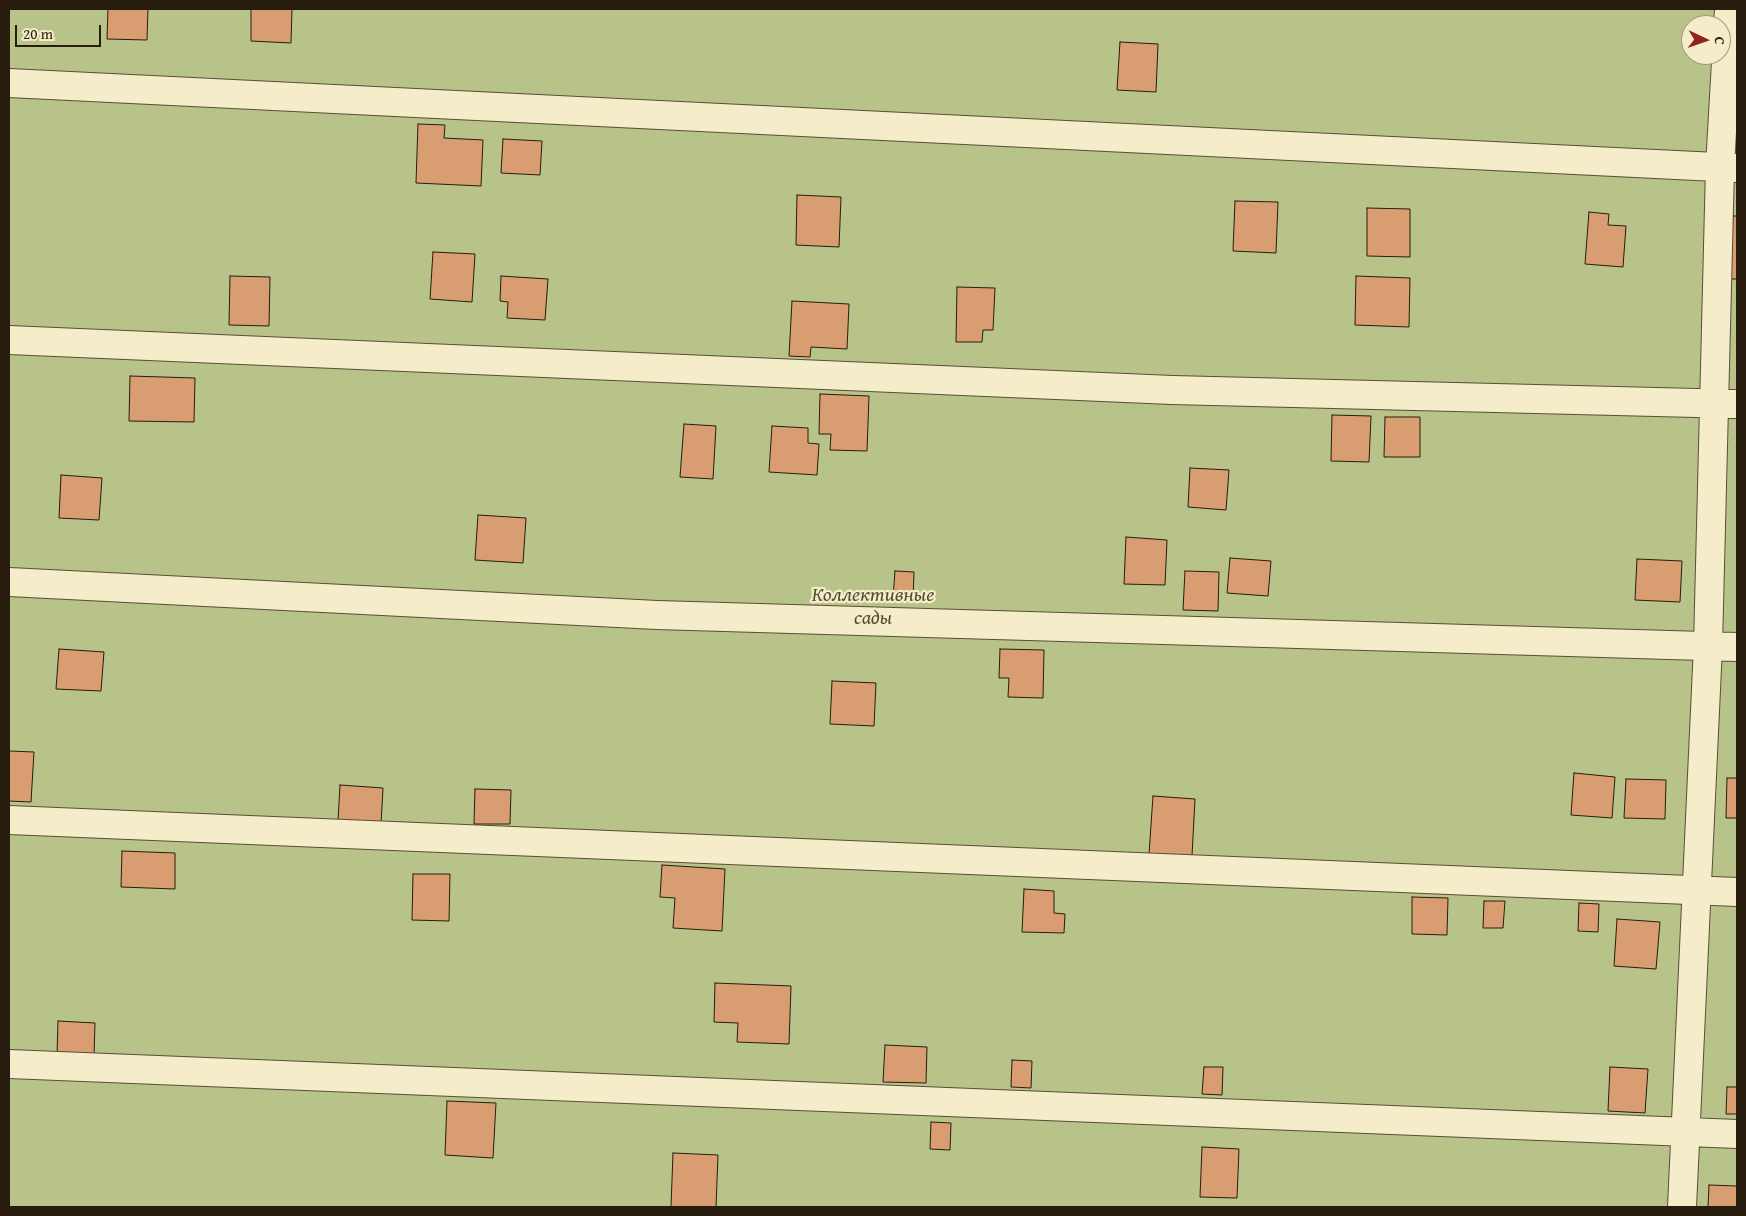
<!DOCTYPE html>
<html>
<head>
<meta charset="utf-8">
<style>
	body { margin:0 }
	#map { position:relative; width:1746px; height:1216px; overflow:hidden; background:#f0e1ac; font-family:"Gentium Book Plus",serif }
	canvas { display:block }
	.frame { position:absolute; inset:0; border:10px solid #281c0e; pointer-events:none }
	.north { position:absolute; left:1681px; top:15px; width:50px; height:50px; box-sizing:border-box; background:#f5ecc9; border:1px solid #a3997e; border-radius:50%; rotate:93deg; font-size:14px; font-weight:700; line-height:20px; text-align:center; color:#281c0e }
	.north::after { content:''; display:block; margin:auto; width:18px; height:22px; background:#8f2418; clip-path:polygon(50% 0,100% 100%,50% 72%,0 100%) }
	.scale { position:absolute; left:15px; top:25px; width:86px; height:22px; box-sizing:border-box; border:2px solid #281c0e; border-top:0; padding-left:6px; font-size:15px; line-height:18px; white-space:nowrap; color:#281c0e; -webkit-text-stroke:4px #f5ecc9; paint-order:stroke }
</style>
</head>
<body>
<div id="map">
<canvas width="1746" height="1216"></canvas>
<div class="frame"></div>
<div class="north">С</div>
<div class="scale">20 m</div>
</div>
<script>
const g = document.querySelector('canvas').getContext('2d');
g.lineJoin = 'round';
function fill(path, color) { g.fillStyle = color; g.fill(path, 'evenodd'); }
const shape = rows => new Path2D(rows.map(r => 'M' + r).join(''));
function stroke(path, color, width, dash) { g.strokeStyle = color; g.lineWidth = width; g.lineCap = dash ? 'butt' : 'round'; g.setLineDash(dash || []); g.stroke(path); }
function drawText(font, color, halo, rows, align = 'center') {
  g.font = font + ' "Gentium Book Plus",serif'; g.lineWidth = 4.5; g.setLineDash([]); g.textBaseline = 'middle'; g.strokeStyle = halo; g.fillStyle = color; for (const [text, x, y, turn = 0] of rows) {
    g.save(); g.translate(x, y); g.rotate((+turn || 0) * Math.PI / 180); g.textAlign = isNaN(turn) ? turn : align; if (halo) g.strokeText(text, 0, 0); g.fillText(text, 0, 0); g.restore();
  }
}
const green = shape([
	[9,9,1737,9,1737,1207,9,1207],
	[1691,25,1721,25,1721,55,1691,55]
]);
const building = shape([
	[108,9,148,9,147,40,107,39,108,9],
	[251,9,292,9,291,43,251,41,251,9],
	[1120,42,1158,44,1156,92,1117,90,1120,42],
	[418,124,445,125,444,138,483,140,481,186,416,183,418,124],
	[503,139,542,141,540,175,501,173,503,139],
	[797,195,841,197,839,247,796,245,797,195],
	[1235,201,1278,202,1276,253,1233,251,1235,201],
	[1367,208,1410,209,1410,257,1367,256,1367,208],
	[1589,212,1609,214,1608,225,1626,226,1623,267,1585,264,1589,212],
	[1733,216,1737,216,1737,279,1730,279,1733,216],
	[433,252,475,254,472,302,430,299,433,252],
	[230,276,270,277,269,326,229,325,230,276],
	[501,276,548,279,545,320,507,318,508,302,500,301,501,276],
	[1356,276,1410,278,1409,327,1355,325,1356,276],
	[957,287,995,288,993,330,983,330,982,342,956,342,957,287],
	[792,301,849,304,847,349,811,347,810,357,789,356,792,301],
	[130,376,195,378,194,422,129,421,130,376],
	[820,394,869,396,867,451,830,450,831,434,819,434,820,394],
	[1332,415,1371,416,1369,462,1331,461,1332,415],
	[1385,417,1420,417,1420,457,1384,457,1385,417],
	[684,424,716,426,713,479,680,477,684,424],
	[772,426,808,428,808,443,819,444,817,475,769,472,772,426],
	[1190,468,1229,470,1226,510,1188,507,1190,468],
	[61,475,102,478,99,520,59,518,61,475],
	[478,515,526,518,523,563,475,560,478,515],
	[1126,537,1167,540,1165,585,1124,584,1126,537],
	[1230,558,1271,561,1268,596,1227,593,1230,558],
	[1637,559,1682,561,1680,602,1635,600,1637,559],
	[895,571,914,572,913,599,893,598,895,571],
	[1185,571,1219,572,1218,611,1183,610,1185,571],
	[59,649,104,652,101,691,56,689,59,649],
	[1000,649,1044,650,1043,698,1008,697,1009,678,999,678,1000,649],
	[832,681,876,683,874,726,830,724,832,681],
	[9,751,34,752,31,802,9,801,9,751],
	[1574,773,1615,777,1612,818,1571,815,1574,773],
	[1727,778,1737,778,1737,818,1726,818,1727,778],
	[1626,779,1666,780,1665,819,1624,818,1626,779],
	[340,785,383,788,381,824,338,821,340,785],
	[475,789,511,790,510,824,474,824,475,789],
	[1153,796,1195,799,1192,856,1149,854,1153,796],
	[122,851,175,853,175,889,121,887,122,851],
	[662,865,725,869,722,931,673,928,675,898,660,897,662,865],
	[413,874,450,874,449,921,412,920,413,874],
	[1024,889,1054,891,1054,913,1065,914,1064,933,1022,932,1024,889],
	[1412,897,1448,898,1447,935,1412,934,1412,897],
	[1484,901,1505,901,1503,928,1483,928,1484,901],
	[1579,903,1599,904,1598,932,1578,931,1579,903],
	[1617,919,1660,922,1656,969,1614,966,1617,919],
	[715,983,791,986,789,1044,737,1042,738,1023,714,1022,715,983],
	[58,1021,95,1023,94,1056,57,1055,58,1021],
	[885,1045,927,1047,926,1083,883,1082,885,1045],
	[1012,1060,1032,1061,1031,1088,1011,1087,1012,1060],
	[1204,1067,1223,1067,1222,1095,1202,1094,1204,1067],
	[1610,1067,1648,1069,1645,1113,1608,1111,1610,1067],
	[1727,1087,1737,1087,1737,1114,1726,1114,1727,1087],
	[447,1101,496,1103,493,1158,445,1155,447,1101],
	[931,1122,951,1123,950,1150,930,1149,931,1122],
	[1202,1147,1239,1149,1237,1198,1200,1197,1202,1147],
	[673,1153,718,1155,716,1207,671,1207,673,1153],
	[1709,1185,1737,1186,1737,1207,1708,1207,1709,1185]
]);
const minor = shape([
	[9,83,1737,168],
	[9,340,1172,390,1737,404],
	[9,582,657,615,1737,647],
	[9,820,1737,892],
	[9,1064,1737,1134],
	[1682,1207,1708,646,1720,167,1729,9]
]);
const parkNames = [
	["Коллективные",873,596],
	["сады",873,619]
];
fill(green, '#b8c38a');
fill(building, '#d89e71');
stroke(building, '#281c0e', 1);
stroke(minor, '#5a4d36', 30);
stroke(minor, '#f5ecc9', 28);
drawText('italic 20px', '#534e33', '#f5ecc9', parkNames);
</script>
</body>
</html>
